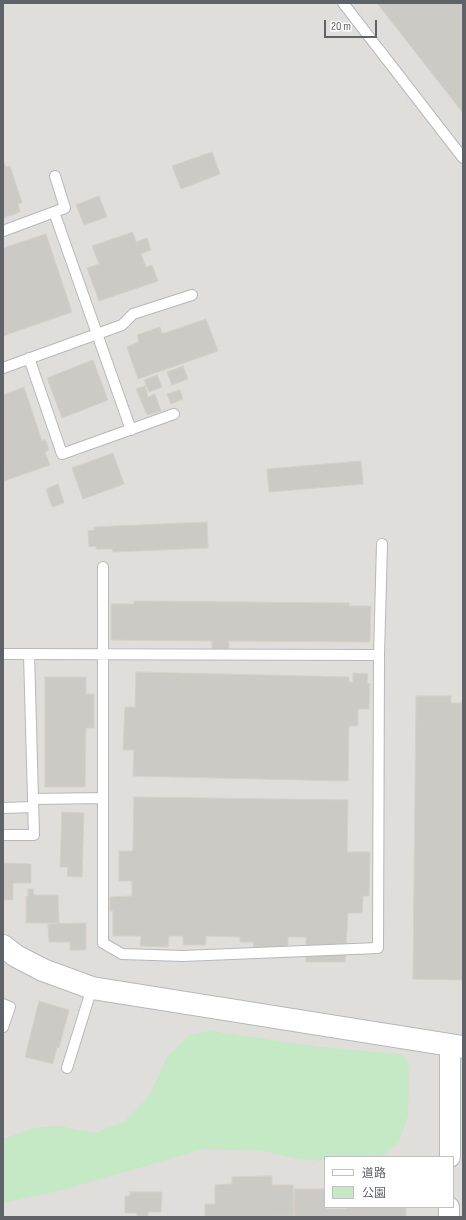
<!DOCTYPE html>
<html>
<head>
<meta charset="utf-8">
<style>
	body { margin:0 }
	#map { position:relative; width:466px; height:1220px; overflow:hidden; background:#f1efe8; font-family:"Sofia Sans Condensed","Noto Sans JP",sans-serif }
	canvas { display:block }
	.frame { position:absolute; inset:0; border:4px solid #5f6368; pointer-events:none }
	.legend { position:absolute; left:324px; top:1156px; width:130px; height:52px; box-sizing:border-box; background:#fff; border:1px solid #bfc1c3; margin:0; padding:5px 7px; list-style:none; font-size:12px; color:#5f6368 }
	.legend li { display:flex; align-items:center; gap:8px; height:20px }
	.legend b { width:20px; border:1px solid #bfc1c3 }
	.scale { position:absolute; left:324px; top:20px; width:53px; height:18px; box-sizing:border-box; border:2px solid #5f6368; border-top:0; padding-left:5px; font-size:12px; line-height:14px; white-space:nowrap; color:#5f6368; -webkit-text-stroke:3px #fff; paint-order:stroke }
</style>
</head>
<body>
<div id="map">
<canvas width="466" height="1220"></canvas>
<div class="frame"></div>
<ul class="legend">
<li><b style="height:5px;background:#fff"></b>道路</li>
<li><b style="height:11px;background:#c5e8c5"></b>公園</li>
</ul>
<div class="scale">20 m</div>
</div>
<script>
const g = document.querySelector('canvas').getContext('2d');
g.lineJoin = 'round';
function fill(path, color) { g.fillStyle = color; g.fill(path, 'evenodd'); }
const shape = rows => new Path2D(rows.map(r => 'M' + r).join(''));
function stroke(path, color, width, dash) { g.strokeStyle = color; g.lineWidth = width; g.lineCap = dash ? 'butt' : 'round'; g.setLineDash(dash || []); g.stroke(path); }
const industrial = shape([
	[3,3,463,3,463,1217,3,1217],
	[325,1157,453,1157,453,1207,325,1207]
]);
const green = shape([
	[210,1031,320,1047,401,1054,408,1061,409,1079,408,1116,399,1142,381,1157,325,1157,325,1161,296,1159,265,1151,204,1149,63,1190,3,1203,3,1139,33,1128,60,1126,93,1133,124,1122,151,1093,167,1057,189,1035]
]);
const building = shape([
	[377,3,463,3,463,113,377,3],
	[212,152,220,174,181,189,172,166,212,152],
	[3,160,6,167,10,166,22,203,18,204,20,212,3,218,3,160],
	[99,196,107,217,84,225,76,205,99,196],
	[133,232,136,242,147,238,151,250,141,254,146,267,152,265,158,281,99,301,87,268,99,264,92,246,133,232],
	[46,234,72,312,3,336,3,248,46,234],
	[206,319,218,351,138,379,127,347,139,342,137,335,160,327,162,334,206,319],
	[93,360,108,400,62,418,47,378,93,360],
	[183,366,188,379,172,385,167,372,183,366],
	[157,375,162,387,149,392,144,380,157,375],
	[145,386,148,397,155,394,161,411,147,415,136,389,145,386],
	[24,387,42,441,45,439,49,450,45,452,50,465,4,481,3,395,24,387],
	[180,390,183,399,171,404,167,394,180,390],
	[113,453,124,484,83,499,72,468,113,453],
	[361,461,363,484,269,492,267,469,361,461],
	[58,484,64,503,52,507,46,489,58,484],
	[207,522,208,548,113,552,112,549,96,549,96,546,89,547,88,531,94,530,94,527,207,522],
	[134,601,349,603,349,606,371,606,370,642,229,641,229,649,212,649,212,641,111,640,111,604,134,604,134,601],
	[136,672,349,677,349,682,353,683,353,673,368,674,367,684,370,683,369,709,358,709,358,726,349,726,348,781,133,776,134,750,123,750,125,707,135,707,136,672],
	[45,677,86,677,86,694,94,694,94,728,86,728,85,787,45,787,45,677],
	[416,696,451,696,451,703,463,703,463,980,413,979,416,696],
	[134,797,348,800,347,852,370,852,369,896,363,896,362,913,348,913,345,962,306,962,306,937,288,937,288,948,254,948,253,942,240,942,240,937,206,936,206,945,183,945,183,936,169,936,168,947,140,946,141,936,113,936,113,911,110,911,110,897,132,896,132,881,119,881,119,851,133,851,134,797],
	[62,812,84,813,82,877,67,876,68,867,60,867,62,812],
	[3,863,31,864,31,883,13,883,13,900,3,900,3,863],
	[28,889,33,889,34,895,58,895,59,923,26,923,26,896,28,896,28,889],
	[86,923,86,950,70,950,70,942,49,942,48,924,86,923],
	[39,1001,69,1010,59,1048,57,1047,53,1064,25,1057,39,1001],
	[272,1176,272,1185,293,1185,294,1216,205,1217,205,1204,215,1204,215,1185,232,1184,232,1177,272,1176],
	[294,1189,325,1189,326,1209,347,1209,347,1207,406,1207,406,1217,294,1217,294,1189],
	[130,1192,162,1192,161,1212,148,1212,148,1217,137,1217,137,1213,125,1213,125,1196,130,1196,130,1192]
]);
const service = shape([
	[343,3,463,158],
	[54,212,131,430],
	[3,231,65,208,55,176],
	[29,358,62,454,174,414],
	[3,368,122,325,133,314,192,295],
	[103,567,103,943,122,954,183,956,378,948,379,655,382,544],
	[3,654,379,655],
	[33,799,103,798],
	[3,808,33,807],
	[3,835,34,835,29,654],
	[3,1004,10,1007,3,1027],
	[67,1068,92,988]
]);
const minor = shape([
	[450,1157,450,1046],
	[449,1217,449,1207]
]);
const tertiary = shape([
	[3,946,16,956,43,970,92,988,463,1047]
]);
fill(industrial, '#e0deda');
fill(green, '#c5e8c5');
fill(building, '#cccac5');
stroke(building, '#d6d1c6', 1);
stroke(service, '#b5b8bc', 12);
stroke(minor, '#b5b8bc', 22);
stroke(tertiary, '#b5b8bc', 24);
stroke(service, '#fff', 10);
stroke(minor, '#fff', 20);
stroke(tertiary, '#fff', 22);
</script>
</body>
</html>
